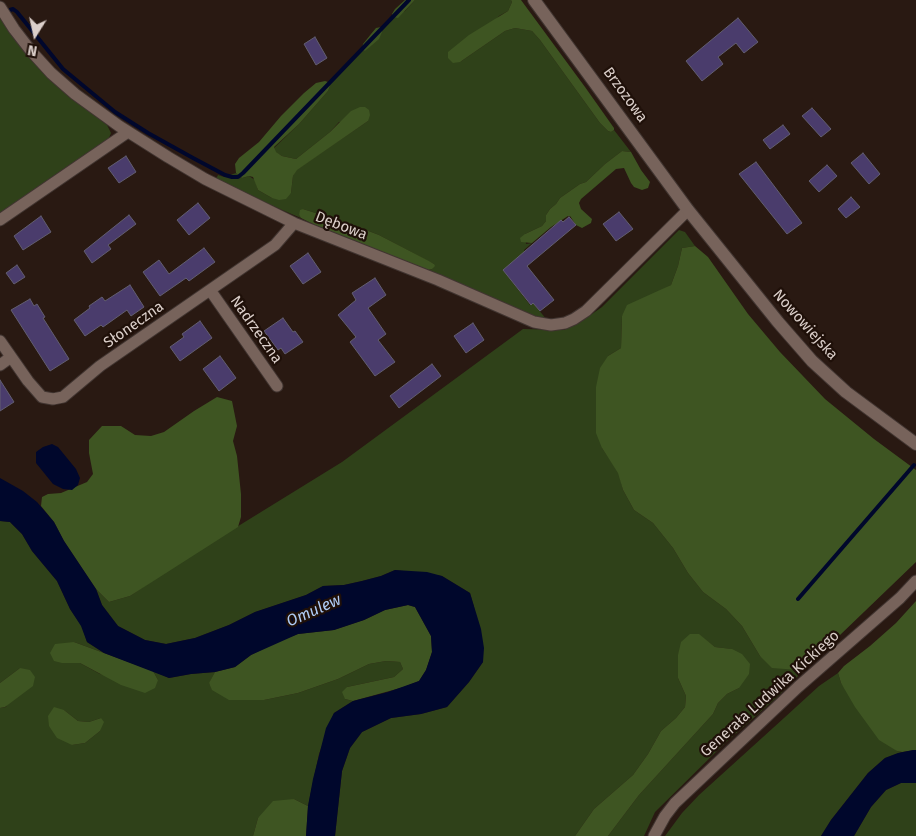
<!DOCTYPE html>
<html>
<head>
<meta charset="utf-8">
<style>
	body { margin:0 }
	#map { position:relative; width:916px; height:836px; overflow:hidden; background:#291912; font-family:"Fira Sans",sans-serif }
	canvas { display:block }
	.north { position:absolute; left:10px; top:10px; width:50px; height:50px; -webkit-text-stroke:4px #1f1009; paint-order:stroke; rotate:190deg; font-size:14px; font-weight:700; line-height:20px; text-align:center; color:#dbcfca }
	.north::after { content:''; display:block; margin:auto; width:18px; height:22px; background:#dbcfca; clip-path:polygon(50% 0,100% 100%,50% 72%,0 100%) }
</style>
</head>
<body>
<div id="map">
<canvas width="916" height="836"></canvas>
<div class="north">N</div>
</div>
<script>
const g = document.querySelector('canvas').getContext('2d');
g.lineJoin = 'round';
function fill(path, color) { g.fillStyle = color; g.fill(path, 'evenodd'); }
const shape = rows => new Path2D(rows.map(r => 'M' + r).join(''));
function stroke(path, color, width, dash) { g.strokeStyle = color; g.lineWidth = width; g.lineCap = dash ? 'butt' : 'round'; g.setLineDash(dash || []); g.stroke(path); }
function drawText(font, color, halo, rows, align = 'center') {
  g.font = font + ' "Fira Sans",sans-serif'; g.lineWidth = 4.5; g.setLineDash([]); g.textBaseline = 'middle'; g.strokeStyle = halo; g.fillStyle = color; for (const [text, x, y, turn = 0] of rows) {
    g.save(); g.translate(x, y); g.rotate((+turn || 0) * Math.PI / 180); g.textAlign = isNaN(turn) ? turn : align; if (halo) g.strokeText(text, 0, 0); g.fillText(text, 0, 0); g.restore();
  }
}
const green = shape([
	[415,0,511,0,512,2,508,11,499,16,460,62,505,31,515,28,532,31,540,40,600,123,608,131,611,132,614,130,631,152,622,151,605,164,586,182,580,184,560,198,556,204,550,209,546,215,546,221,542,226,525,234,526,244,532,243,524,250,525,252,503,270,530,305,533,303,547,320,532,316,428,270,432,269,434,264,379,235,353,225,303,209,299,215,301,218,254,198,216,179,218,175,224,177,236,173,242,178,249,176,255,180,258,190,272,198,291,193,293,176,296,170,368,121,339,122,330,132,296,159,282,156,275,152,274,148,299,124,328,91,330,86,329,84,362,50,365,51,393,17,405,11],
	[0,17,47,75,107,125,111,133,109,138,97,148,68,166,0,213],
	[679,230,685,232,695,246,682,248,678,266,671,285,658,292,622,316,621,348,608,356,602,448,619,473,623,490,634,510,653,523,673,548,688,573,703,592,726,609,742,626,760,656,798,670,814,660,775,699,724,744,655,812,644,836,608,836,639,795,713,714,718,703,727,694,739,688,731,649,715,647,698,634,678,678,686,696,685,707,676,718,661,731,648,754,633,775,594,809,575,836,335,836,342,771,350,748,362,732,391,718,421,714,447,707,469,682,483,662,474,607,470,593,442,576,395,570,381,576,362,581,344,585,323,586,306,595,255,612,229,625,195,638,166,644,145,640,118,626,102,605,96,589,109,602,130,596,180,562,342,462,523,329,564,330,579,323,602,307],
	[0,521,10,522,22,534,32,551,57,581,70,609,82,626,87,642,104,653,74,642,62,663,80,663,100,674,158,680,153,671,169,678,191,674,215,672,209,684,264,700,298,693,338,679,369,664,386,661,400,662,403,669,394,677,347,687,345,699,353,701,334,713,319,754,308,806,294,799,258,818,253,836,0,836,0,708,6,707,20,668,0,683],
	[64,710,78,721,89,722,101,718,100,731,85,743,72,745],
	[838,673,841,683,897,751,902,752,885,758,868,773,831,820,821,836,665,836,682,813,699,795,784,718,819,686],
	[901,783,916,783,916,836,854,836,871,807,886,790]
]);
const forest = shape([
	[405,0,415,0,398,18,393,17,392,14,395,9],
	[511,0,521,0,585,87,614,128,614,130,611,132,608,131,600,123,540,40,532,31,515,28,505,31,460,62,453,63,448,58,448,52,469,35,508,11,512,2],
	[381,27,382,32,379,39,365,51,362,50,363,44,371,34,376,28],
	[325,81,328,82,330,86,328,91,299,124,274,147,276,152,282,156,296,159,330,132,351,111,360,107,365,107,369,110,370,115,368,121,297,170,293,176,291,193,286,199,279,200,272,198,258,190,253,177,249,176,242,178,236,173,235,164,239,158,259,142,281,116,304,93,316,83],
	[622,151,631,152,641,170,650,182,648,188,642,190,634,187,631,183,624,168,616,169,581,199,579,203,581,209,592,219,591,223,582,228,576,225,570,216,568,216,551,227,532,243,521,242,520,238,525,234,542,226,546,221,546,215,550,209,556,204,560,198,580,184,586,182,605,164],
	[303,209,353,225,379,235,429,261,434,264,435,266,432,269,428,270,319,227,301,218,299,215,300,210],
	[695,246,708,257,748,314,780,352,825,399,874,439,916,470,916,562,814,660,798,670,772,668,760,656,742,626,726,609,703,592,688,573,673,548,653,523,634,510,623,490,618,473,602,448,596,433,596,387,600,368,608,356,621,348,622,316,627,305,671,285,678,266,682,248],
	[217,397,232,401,237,426,233,441,237,456,241,494,241,517,238,527,130,596,109,602,96,589,64,541,54,522,41,506,42,497,48,494,61,493,87,482,93,474,89,453,89,440,102,426,121,426,135,435,151,436,164,432,194,411],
	[916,601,916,750,902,752,897,751,879,740,855,707,841,683,838,673,844,666,870,646,896,623],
	[408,605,415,607,431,636,432,652,426,670,419,681,404,687,353,701,345,699,342,692,347,687,394,677,403,669,400,662,386,661,369,664,338,679,298,693,264,700,229,700,212,690,209,683,215,672,235,667,251,655,274,643,298,634,334,630,364,620,385,610],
	[690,634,699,634,715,647,732,649,742,654,750,664,749,674,739,688,727,694,718,703,713,714,639,795,608,836,575,836,594,809,633,775,648,754,661,731,676,718,685,707,686,696,678,678,678,655,681,642],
	[74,642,153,671,158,680,155,688,145,693,121,685,80,663,62,663,54,661,50,653,55,644],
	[20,668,30,670,35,677,33,686,5,707,0,708,0,683],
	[54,707,64,710,78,721,89,722,101,718,104,722,100,731,85,743,72,745,57,738,49,726,48,716],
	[294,799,308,806,306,836,253,836,258,818,273,801]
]);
const water = shape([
	[52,444,58,447,76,469,80,478,78,485,72,490,63,489,53,484,36,463,36,452,43,447],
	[0,478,23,491,37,502,54,522,64,541,96,589,102,605,118,626,145,640,166,644,195,638,229,625,255,612,306,595,323,586,344,585,362,581,381,576,395,570,427,572,442,576,470,593,481,629,484,648,483,662,469,682,447,707,421,714,391,718,362,732,350,748,342,771,335,836,306,836,308,806,313,779,326,728,334,713,353,701,388,692,419,681,426,670,432,652,431,636,415,607,408,605,385,610,364,620,334,630,298,634,251,655,235,667,215,672,191,674,169,678,104,653,87,642,81,626,70,609,57,581,32,551,22,534,10,522,0,521],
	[913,750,916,750,916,783,901,783,886,790,871,807,854,836,821,836,831,820,868,773,885,758,898,753]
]);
const stream = shape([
	[10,10,13,9,17,12,63,69,115,112,148,133,193,158,225,175,232,177,238,177,243,173,409,0],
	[798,599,914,465]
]);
const building = shape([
	[738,18,758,42,744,53,736,43,718,57,723,64,702,81,686,61,738,18],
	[315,37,327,58,316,65,304,44,315,37],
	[812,108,831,129,821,137,802,116,812,108],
	[783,125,790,134,770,149,763,140,783,125],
	[863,153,880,174,869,184,851,163,863,153],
	[126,156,136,172,119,183,108,168,126,156],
	[756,162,802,223,787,234,739,174,756,162],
	[827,165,837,176,819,192,809,181,827,165],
	[851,197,860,207,846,218,838,209,851,197],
	[198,203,210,218,189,235,177,220,198,203],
	[619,212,633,229,616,241,603,224,619,212],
	[129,215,136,224,108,245,111,249,92,263,84,251,129,215],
	[41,216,51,232,23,250,14,236,41,216],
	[569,217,576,225,527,266,554,300,540,311,533,303,531,305,503,270,561,220,563,222,569,217],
	[204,248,215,262,189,281,186,278,160,296,143,272,159,260,169,274,204,248],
	[308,253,321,272,303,284,290,266,308,253],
	[17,265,25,277,14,284,6,273,17,265],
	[375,278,386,295,368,308,386,334,378,340,395,362,375,376,350,342,356,337,338,315,356,300,352,293,375,278],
	[130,285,144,307,131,316,127,310,103,327,101,325,85,336,74,320,90,308,89,306,102,297,105,301,130,285],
	[30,299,34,306,37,304,45,317,43,318,69,359,50,371,11,310,30,299],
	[283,318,293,332,295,331,303,342,285,354,281,348,278,350,264,331,283,318],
	[200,321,212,338,180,361,170,347,184,337,182,334,200,321],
	[473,323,484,340,466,353,454,336,473,323],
	[220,356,236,378,219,391,203,369,220,356],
	[432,364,441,376,399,408,390,396,432,364],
	[0,380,14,402,0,411,0,380]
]);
const street = shape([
	[0,7,14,29,31,51,51,73,75,94,119,126,168,157,205,179,294,223,438,280,534,322,551,325,565,323,574,319,586,311,688,210],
	[0,220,128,132],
	[210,290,277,386],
	[0,341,28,381,42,397,53,399,63,397,100,366,275,245,294,223],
	[0,365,11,357],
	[654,836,665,816,675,803,798,687,900,598,916,581]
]);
const secondary = shape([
	[534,0,688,210,778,322,812,361,846,392,916,444]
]);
const streetNames = [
	["Brzozowa",625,95,54],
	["Dębowa",341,226,21],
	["Słoneczna",134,325,-35],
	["Nowowiejska",805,325,48],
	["Nadrzeczna",256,330,55],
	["Generała Ludwika Kickiego",770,694,-42]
];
const waterNames = [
	["Omulew",314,611,-24]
];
fill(green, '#2f4119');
fill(forest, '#3e5522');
fill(water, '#00072c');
stroke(stream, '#00072c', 4);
fill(building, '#4a3c6c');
stroke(building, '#625e70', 1);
stroke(street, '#413531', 13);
stroke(secondary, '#413531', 14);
stroke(street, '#77635b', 11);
stroke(secondary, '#77635b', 12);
drawText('15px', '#dbcfca', '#1f1009', streetNames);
drawText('italic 16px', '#afccf6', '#1f1009', waterNames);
</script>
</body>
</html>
